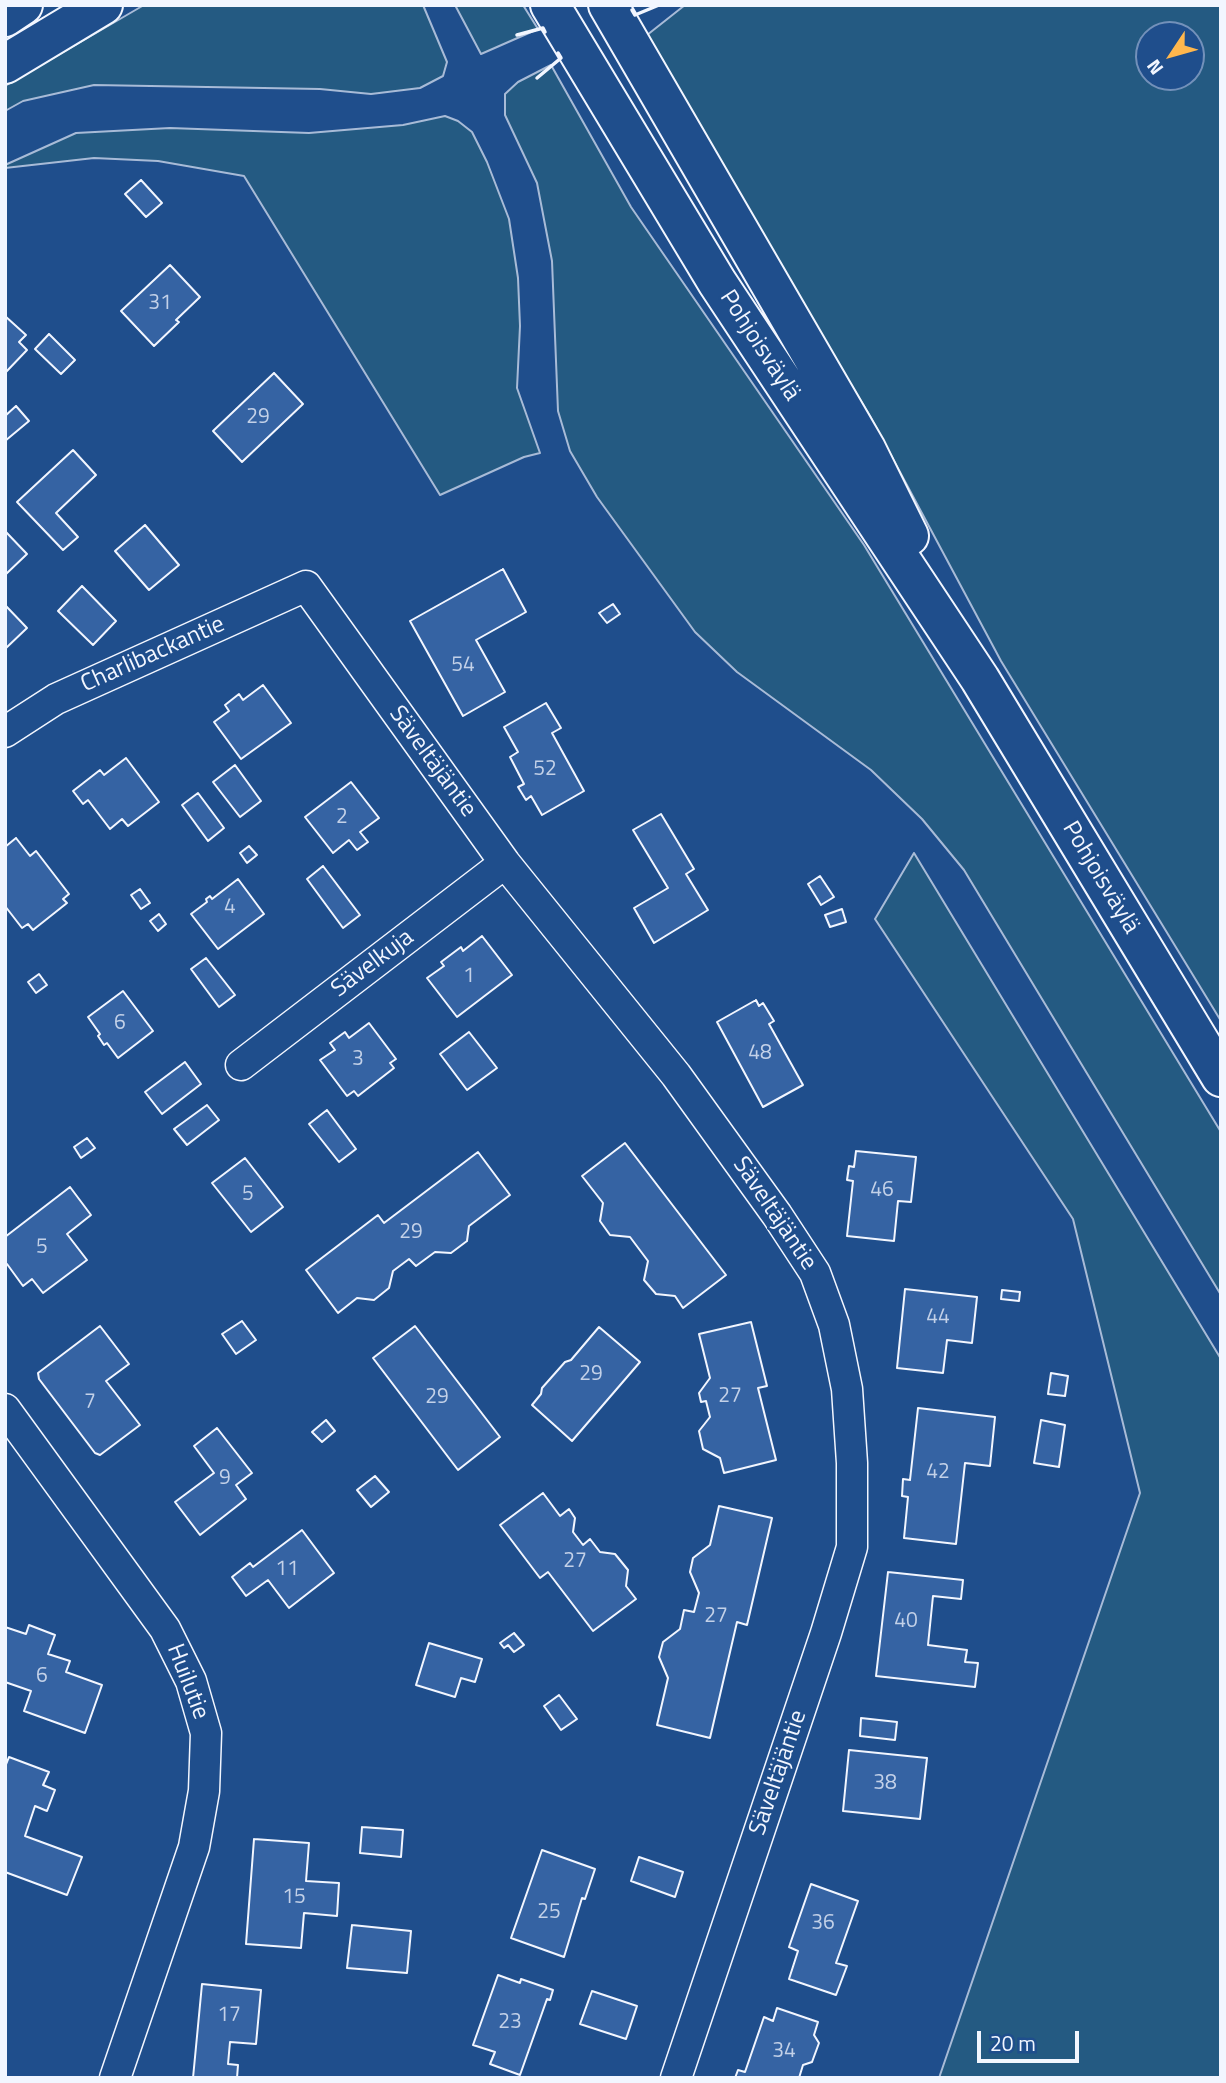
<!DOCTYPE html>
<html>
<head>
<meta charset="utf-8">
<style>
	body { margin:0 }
	#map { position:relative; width:1226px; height:2083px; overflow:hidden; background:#1f4e8c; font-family:"Titillium Web",sans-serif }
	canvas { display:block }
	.frame { position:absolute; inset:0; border:7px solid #f2f6ff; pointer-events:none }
	.north { position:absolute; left:1135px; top:21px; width:70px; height:70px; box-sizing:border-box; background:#1f4e8c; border:2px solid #7391ba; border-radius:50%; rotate:234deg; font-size:19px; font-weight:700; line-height:28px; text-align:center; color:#f2f6ff }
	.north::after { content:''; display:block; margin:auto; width:24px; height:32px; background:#ffb74d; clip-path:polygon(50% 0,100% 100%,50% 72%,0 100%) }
	.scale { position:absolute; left:977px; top:2031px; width:102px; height:32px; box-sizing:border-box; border:4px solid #f2f6ff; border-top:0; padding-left:9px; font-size:21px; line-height:24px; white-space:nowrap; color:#f2f6ff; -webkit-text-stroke:5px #1f4e8c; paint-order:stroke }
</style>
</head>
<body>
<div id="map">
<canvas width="1226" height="2083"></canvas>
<div class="frame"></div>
<div class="north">N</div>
<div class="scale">20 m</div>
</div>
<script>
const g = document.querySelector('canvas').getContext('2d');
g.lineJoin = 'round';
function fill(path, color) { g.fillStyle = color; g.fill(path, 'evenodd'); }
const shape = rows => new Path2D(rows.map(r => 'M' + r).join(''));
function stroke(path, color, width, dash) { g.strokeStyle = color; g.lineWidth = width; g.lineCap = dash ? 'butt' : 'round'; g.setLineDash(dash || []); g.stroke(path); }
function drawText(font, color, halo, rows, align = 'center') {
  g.font = font + ' "Titillium Web",sans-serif'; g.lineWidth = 5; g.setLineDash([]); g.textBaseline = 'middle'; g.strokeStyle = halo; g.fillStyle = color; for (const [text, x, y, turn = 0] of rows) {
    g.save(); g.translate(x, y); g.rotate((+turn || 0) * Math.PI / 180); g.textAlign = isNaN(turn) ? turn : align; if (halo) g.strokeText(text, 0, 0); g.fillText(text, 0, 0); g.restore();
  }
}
const green = shape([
	[144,5,423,5,447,62,443,76,420,88,371,94,320,89,94,85,23,101,5,111,5,86,144,5],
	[455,5,523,5,538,29,481,54,455,5],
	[685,5,1221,5,1221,1021,1001,661,870,416,642,39,685,5],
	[1149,35,1191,35,1191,77,1149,77,1149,35],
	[551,65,631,207,864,545,1221,1132,1221,1295,964,870,922,819,871,770,737,672,695,632,597,497,570,451,558,411,552,261,537,183,505,115,505,94,518,82,551,65],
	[445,116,458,121,472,132,487,162,509,219,518,278,520,326,517,388,540,453,524,457,440,495,244,176,158,161,94,158,5,168,5,165,76,133,170,128,309,133,403,125,445,116],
	[914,853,1221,1359,1221,2078,939,2078,1140,1493,1073,1219,875,919,914,853]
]);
const building = shape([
	[141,180,162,203,146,217,125,194,141,180],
	[170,265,200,297,176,320,179,322,154,346,121,311,170,265],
	[5,316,26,335,19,342,27,350,5,373,5,316],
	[49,334,75,360,61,374,35,349,49,334],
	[274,373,303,404,242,462,213,431,274,373],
	[16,406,29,421,5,441,5,416,16,406],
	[73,450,96,475,56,513,78,537,63,550,17,502,73,450],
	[145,525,179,565,149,590,115,551,145,525],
	[5,531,27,554,5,575,5,531],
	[503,569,526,612,476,640,505,692,463,716,410,621,503,569],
	[82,586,116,621,93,645,58,611,82,586],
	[613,604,620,614,607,623,599,613,613,604],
	[5,605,27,628,5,649,5,605],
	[263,685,291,723,241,759,214,722,229,711,225,705,239,694,243,700,263,685],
	[546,703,561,728,552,733,584,791,542,815,531,796,526,800,518,787,524,784,510,757,518,752,504,727,546,703],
	[126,758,159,802,128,826,122,819,110,829,88,800,83,804,73,791,100,770,104,775,126,758],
	[235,765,261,801,240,817,213,782,235,765],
	[351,782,379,818,360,832,368,842,357,850,349,840,333,853,305,817,351,782],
	[198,793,224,828,208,841,182,805,198,793],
	[661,814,694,869,686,874,708,910,654,943,634,908,668,888,633,830,661,814],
	[16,838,30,856,36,851,69,894,63,899,67,903,33,930,28,924,22,928,5,906,5,847,16,838],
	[249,846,257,855,247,863,240,853,249,846],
	[323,866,360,915,343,928,307,879,323,866],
	[820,876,834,897,821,905,808,884,820,876],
	[238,879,264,914,218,949,191,914,207,902,206,899,210,896,212,899,238,879],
	[140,889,150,903,141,909,131,895,140,889],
	[842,909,846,922,830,927,825,915,842,909],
	[159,914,166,924,158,931,150,921,159,914],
	[482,936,512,975,457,1017,427,978,444,966,441,962,461,947,463,951,482,936],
	[206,958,235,995,219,1007,191,969,206,958],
	[39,974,47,985,36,993,28,982,39,974],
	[123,991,153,1031,118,1058,107,1043,104,1045,98,1036,100,1034,88,1017,123,991],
	[756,1000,759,1006,763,1003,774,1021,769,1024,803,1085,763,1107,717,1022,756,1000],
	[369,1023,396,1059,390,1063,394,1068,358,1096,354,1091,347,1096,320,1060,335,1050,330,1043,345,1032,349,1038,369,1023],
	[469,1032,497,1068,467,1090,440,1054,469,1032],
	[185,1062,201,1084,162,1114,145,1092,185,1062],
	[207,1105,219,1120,187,1145,174,1129,207,1105],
	[327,1110,356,1149,339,1162,309,1124,327,1110],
	[87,1138,95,1148,81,1158,74,1147,87,1138],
	[625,1143,726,1275,683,1308,675,1296,656,1294,644,1280,648,1261,630,1237,610,1235,600,1221,603,1203,582,1176,625,1143],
	[856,1151,916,1157,911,1202,898,1201,894,1241,847,1236,853,1181,847,1180,849,1166,854,1167,856,1151],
	[478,1152,510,1195,469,1226,467,1241,451,1253,435,1252,416,1266,409,1259,393,1271,389,1288,374,1300,357,1298,338,1313,306,1270,378,1215,384,1223,478,1152],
	[245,1158,283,1207,251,1232,212,1183,245,1158],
	[70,1187,91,1215,67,1234,87,1260,43,1293,32,1279,23,1286,7,1264,5,1265,5,1237,70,1187],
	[905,1289,977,1297,972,1343,947,1340,943,1373,897,1368,905,1289],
	[1002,1290,1020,1292,1019,1301,1001,1299,1002,1290],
	[242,1321,256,1340,236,1354,222,1334,242,1321],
	[751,1322,767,1386,758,1388,776,1460,724,1473,720,1458,703,1449,699,1431,710,1417,706,1401,701,1402,699,1393,710,1378,699,1334,751,1322],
	[100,1326,129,1364,106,1381,140,1425,100,1455,95,1453,39,1379,38,1373,100,1326],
	[415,1326,500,1437,458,1470,373,1358,415,1326],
	[599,1327,640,1362,572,1441,532,1405,541,1394,542,1388,565,1362,571,1360,599,1327],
	[1051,1373,1068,1376,1065,1396,1048,1394,1051,1373],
	[918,1408,995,1417,990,1466,965,1463,956,1544,904,1538,908,1497,902,1496,903,1479,910,1480,918,1408],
	[326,1420,335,1431,322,1442,312,1432,326,1420],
	[1041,1420,1065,1425,1059,1467,1034,1463,1041,1420],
	[217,1428,252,1473,236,1485,246,1499,200,1535,175,1502,214,1473,194,1446,217,1428],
	[375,1476,389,1492,371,1507,357,1490,375,1476],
	[543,1493,560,1516,569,1509,575,1518,573,1532,583,1545,590,1539,600,1552,615,1554,628,1570,626,1586,636,1599,593,1631,548,1572,540,1578,500,1525,543,1493],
	[719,1506,772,1518,747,1625,737,1622,710,1738,657,1725,668,1678,659,1657,663,1642,680,1629,684,1610,694,1612,699,1593,690,1572,693,1558,710,1545,719,1506],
	[302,1530,334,1573,289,1608,268,1580,246,1596,232,1577,250,1563,253,1567,302,1530],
	[888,1572,963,1580,961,1599,933,1596,928,1645,967,1650,965,1662,978,1663,975,1687,876,1676,888,1572],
	[29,1625,55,1635,48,1654,70,1661,66,1672,102,1685,85,1733,24,1711,31,1691,5,1682,5,1627,26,1634,29,1625],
	[514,1633,524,1645,514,1652,508,1645,504,1648,500,1643,514,1633],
	[429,1643,482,1659,475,1682,461,1678,455,1697,416,1685,429,1643],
	[559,1695,577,1719,561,1730,544,1706,559,1695],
	[861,1718,897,1722,895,1740,860,1736,861,1718],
	[849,1750,927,1758,920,1819,843,1811,849,1750],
	[9,1757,49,1772,43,1785,55,1790,47,1811,35,1806,25,1836,82,1857,67,1895,5,1872,5,1767,9,1757],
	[362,1827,403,1830,401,1857,360,1853,362,1827],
	[254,1839,309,1843,306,1881,339,1883,337,1916,304,1913,301,1948,246,1944,254,1839],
	[542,1850,595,1869,585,1899,582,1898,564,1957,511,1938,542,1850],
	[639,1857,683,1872,675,1897,631,1881,639,1857],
	[811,1884,858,1901,836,1963,847,1966,836,1995,789,1979,798,1951,789,1947,811,1884],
	[352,1925,411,1931,407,1973,347,1968,352,1925],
	[498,1975,520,1983,521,1979,553,1990,550,2000,547,1999,520,2075,490,2064,495,2052,473,2045,498,1975],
	[202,1984,261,1990,256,2044,230,2042,228,2064,238,2065,237,2078,193,2078,202,1984],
	[592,1991,637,2006,626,2039,580,2024,592,1991],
	[777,2008,818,2022,814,2035,819,2043,812,2062,803,2065,799,2078,735,2078,738,2070,745,2072,764,2017,773,2021,777,2008]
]);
const minor = shape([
	[5,732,56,699,306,586,505,863,676,1075,777,1215,815,1273,834,1325,847,1389,852,1463,852,1547,826,1633,676,2078],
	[241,1065,505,863],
	[5,1409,165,1629,191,1681,206,1733,204,1791,194,1847,115,2078]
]);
const tertiary = shape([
	[5,17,23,5],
	[5,64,103,5]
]);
const secondary = shape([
	[550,5,717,282,980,679,1221,1077],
	[608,5,866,449,909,536]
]);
const wall = shape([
	[632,10,635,15,659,5],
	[517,35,543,28,545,32],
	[537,78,561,58,558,53]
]);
const numberNames = [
	["31",160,304],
	["29",258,418],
	["54",463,666],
	["52",545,770],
	["2",342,818],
	["4",230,908],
	["1",469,977],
	["6",120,1024],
	["48",760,1054],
	["3",358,1060],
	["46",882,1191],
	["5",248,1195],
	["29",411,1233],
	["5",42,1248],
	["44",938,1318],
	["29",591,1375],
	["27",730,1397],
	["29",437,1398],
	["7",90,1403],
	["42",938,1473],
	["9",225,1479],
	["27",575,1562],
	["11",287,1570],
	["27",716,1617],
	["40",906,1622],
	["6",42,1677],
	["38",885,1784],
	["15",294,1898],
	["25",549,1913],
	["36",823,1924],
	["17",229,2016],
	["23",510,2023],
	["34",784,2052]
];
const streetNames = [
	["Pohjoisväylä",759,346,57],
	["Charlibackantie",153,655,-24],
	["Säveltäjäntie",432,762,54],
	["Pohjoisväylä",1100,878,59],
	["Sävelkuja",373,964,-37],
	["Säveltäjäntie",774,1214,56],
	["Huilutie",187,1682,69],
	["Säveltäjäntie",779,1773,-71]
];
fill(green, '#245a82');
stroke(green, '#a8bbd7', 2);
fill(building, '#3563a3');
stroke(building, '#f2f6ff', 2);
stroke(minor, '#f2f6ff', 33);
stroke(tertiary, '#f2f6ff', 42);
stroke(secondary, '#f2f6ff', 42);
stroke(minor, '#1f4e8c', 30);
stroke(tertiary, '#1f4e8c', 38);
stroke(secondary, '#1f4e8c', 38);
stroke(wall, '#f2f6ff', 3.5);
drawText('21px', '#c3d1e8', null, numberNames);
drawText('24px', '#f2f6ff', '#1f4e8c', streetNames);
</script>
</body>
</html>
